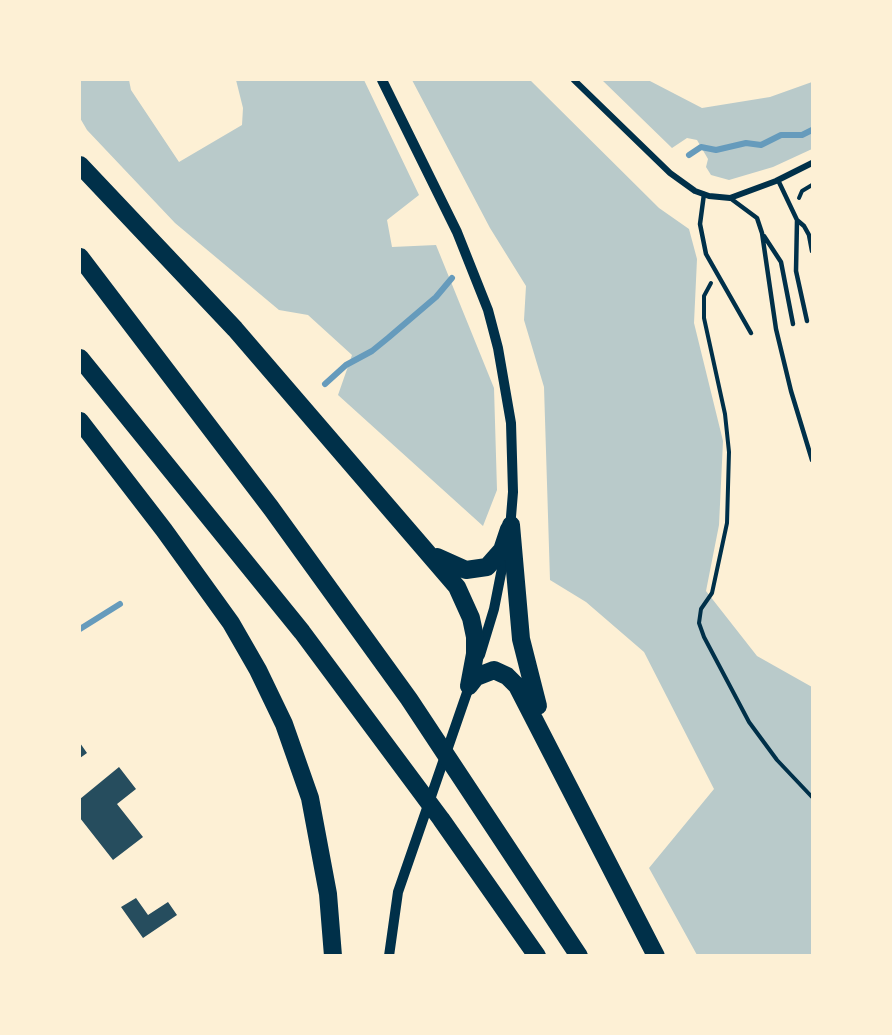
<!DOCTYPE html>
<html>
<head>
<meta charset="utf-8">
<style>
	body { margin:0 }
	#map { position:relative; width:892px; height:1035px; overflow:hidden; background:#fdf0d5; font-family:"IBM Plex Sans",sans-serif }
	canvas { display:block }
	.frame { position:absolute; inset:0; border:81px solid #fdf0d5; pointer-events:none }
</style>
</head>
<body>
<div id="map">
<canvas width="892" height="1035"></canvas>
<div class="frame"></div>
</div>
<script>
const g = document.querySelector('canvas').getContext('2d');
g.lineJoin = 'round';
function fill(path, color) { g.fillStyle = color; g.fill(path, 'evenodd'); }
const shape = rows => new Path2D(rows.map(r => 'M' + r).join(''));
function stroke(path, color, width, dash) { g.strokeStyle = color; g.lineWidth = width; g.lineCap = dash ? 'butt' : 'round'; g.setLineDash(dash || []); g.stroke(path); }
const green = shape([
	[80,80,129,80,131,90,179,162,242,125,243,108,236,80,364,80,419,195,387,220,392,247,436,245,494,388,497,490,483,526,338,395,352,355,308,315,279,310,175,223,87,130,80,118],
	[412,80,530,80,659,208,689,229,697,259,694,323,723,441,719,525,706,591,757,656,812,687,812,955,697,955,649,868,714,789,644,652,586,602,550,580,544,387,524,320,526,286,490,228],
	[602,80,648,80,702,108,770,97,812,82,812,149,773,167,729,180,711,175,706,167,708,159,697,140,687,138,672,148]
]);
const stream = shape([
	[689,155,701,147,716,150,746,143,761,145,781,135,802,135,812,130],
	[325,384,346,365,372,351,388,338,436,297,452,278],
	[80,629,120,604]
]);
const building = shape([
	[80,743,87,753,80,758],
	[119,767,136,789,117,804,143,837,113,860,80,818,80,799],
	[136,898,148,915,168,902,177,915,143,938,121,907]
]);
const path = shape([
	[799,198,802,191,812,185],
	[711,283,704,296,704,318,725,414,729,452,727,523,712,593,701,609,699,623,704,637,749,722,777,760,812,797]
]);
const service = shape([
	[778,180,797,220,796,271,807,321],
	[704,194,700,224,706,254,751,333],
	[730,198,757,218,762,233,776,329,791,391,812,460],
	[797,220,804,226,809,235,812,251],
	[764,236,781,262,793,324]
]);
const minor = shape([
	[574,80,670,173,695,191,709,196,730,198,776,181,812,163]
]);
const tertiary = shape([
	[382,80,457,232,488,310,498,348,511,423,513,492,510,529],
	[480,655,494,609,506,548],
	[389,956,398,892,471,681]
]);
const motorway = shape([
	[80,165,235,329,457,587,471,618,475,637,475,654,469,686],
	[80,257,271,508,409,699,579,956],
	[80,358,302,632,441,819,537,956],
	[80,421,164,530,231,623,258,670,284,724,310,798,328,894,333,956],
	[511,525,521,639,538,706],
	[437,557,466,570,487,567,502,550,509,529],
	[469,686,476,677,494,670,507,676,517,686,656,956]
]);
fill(green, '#b9caca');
stroke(stream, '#669bbc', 6);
fill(building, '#264d5e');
stroke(path, '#003049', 4);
stroke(service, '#003049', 4.5);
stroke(minor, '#003049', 6);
stroke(tertiary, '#003049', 10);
stroke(motorway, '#003049', 18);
</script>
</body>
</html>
